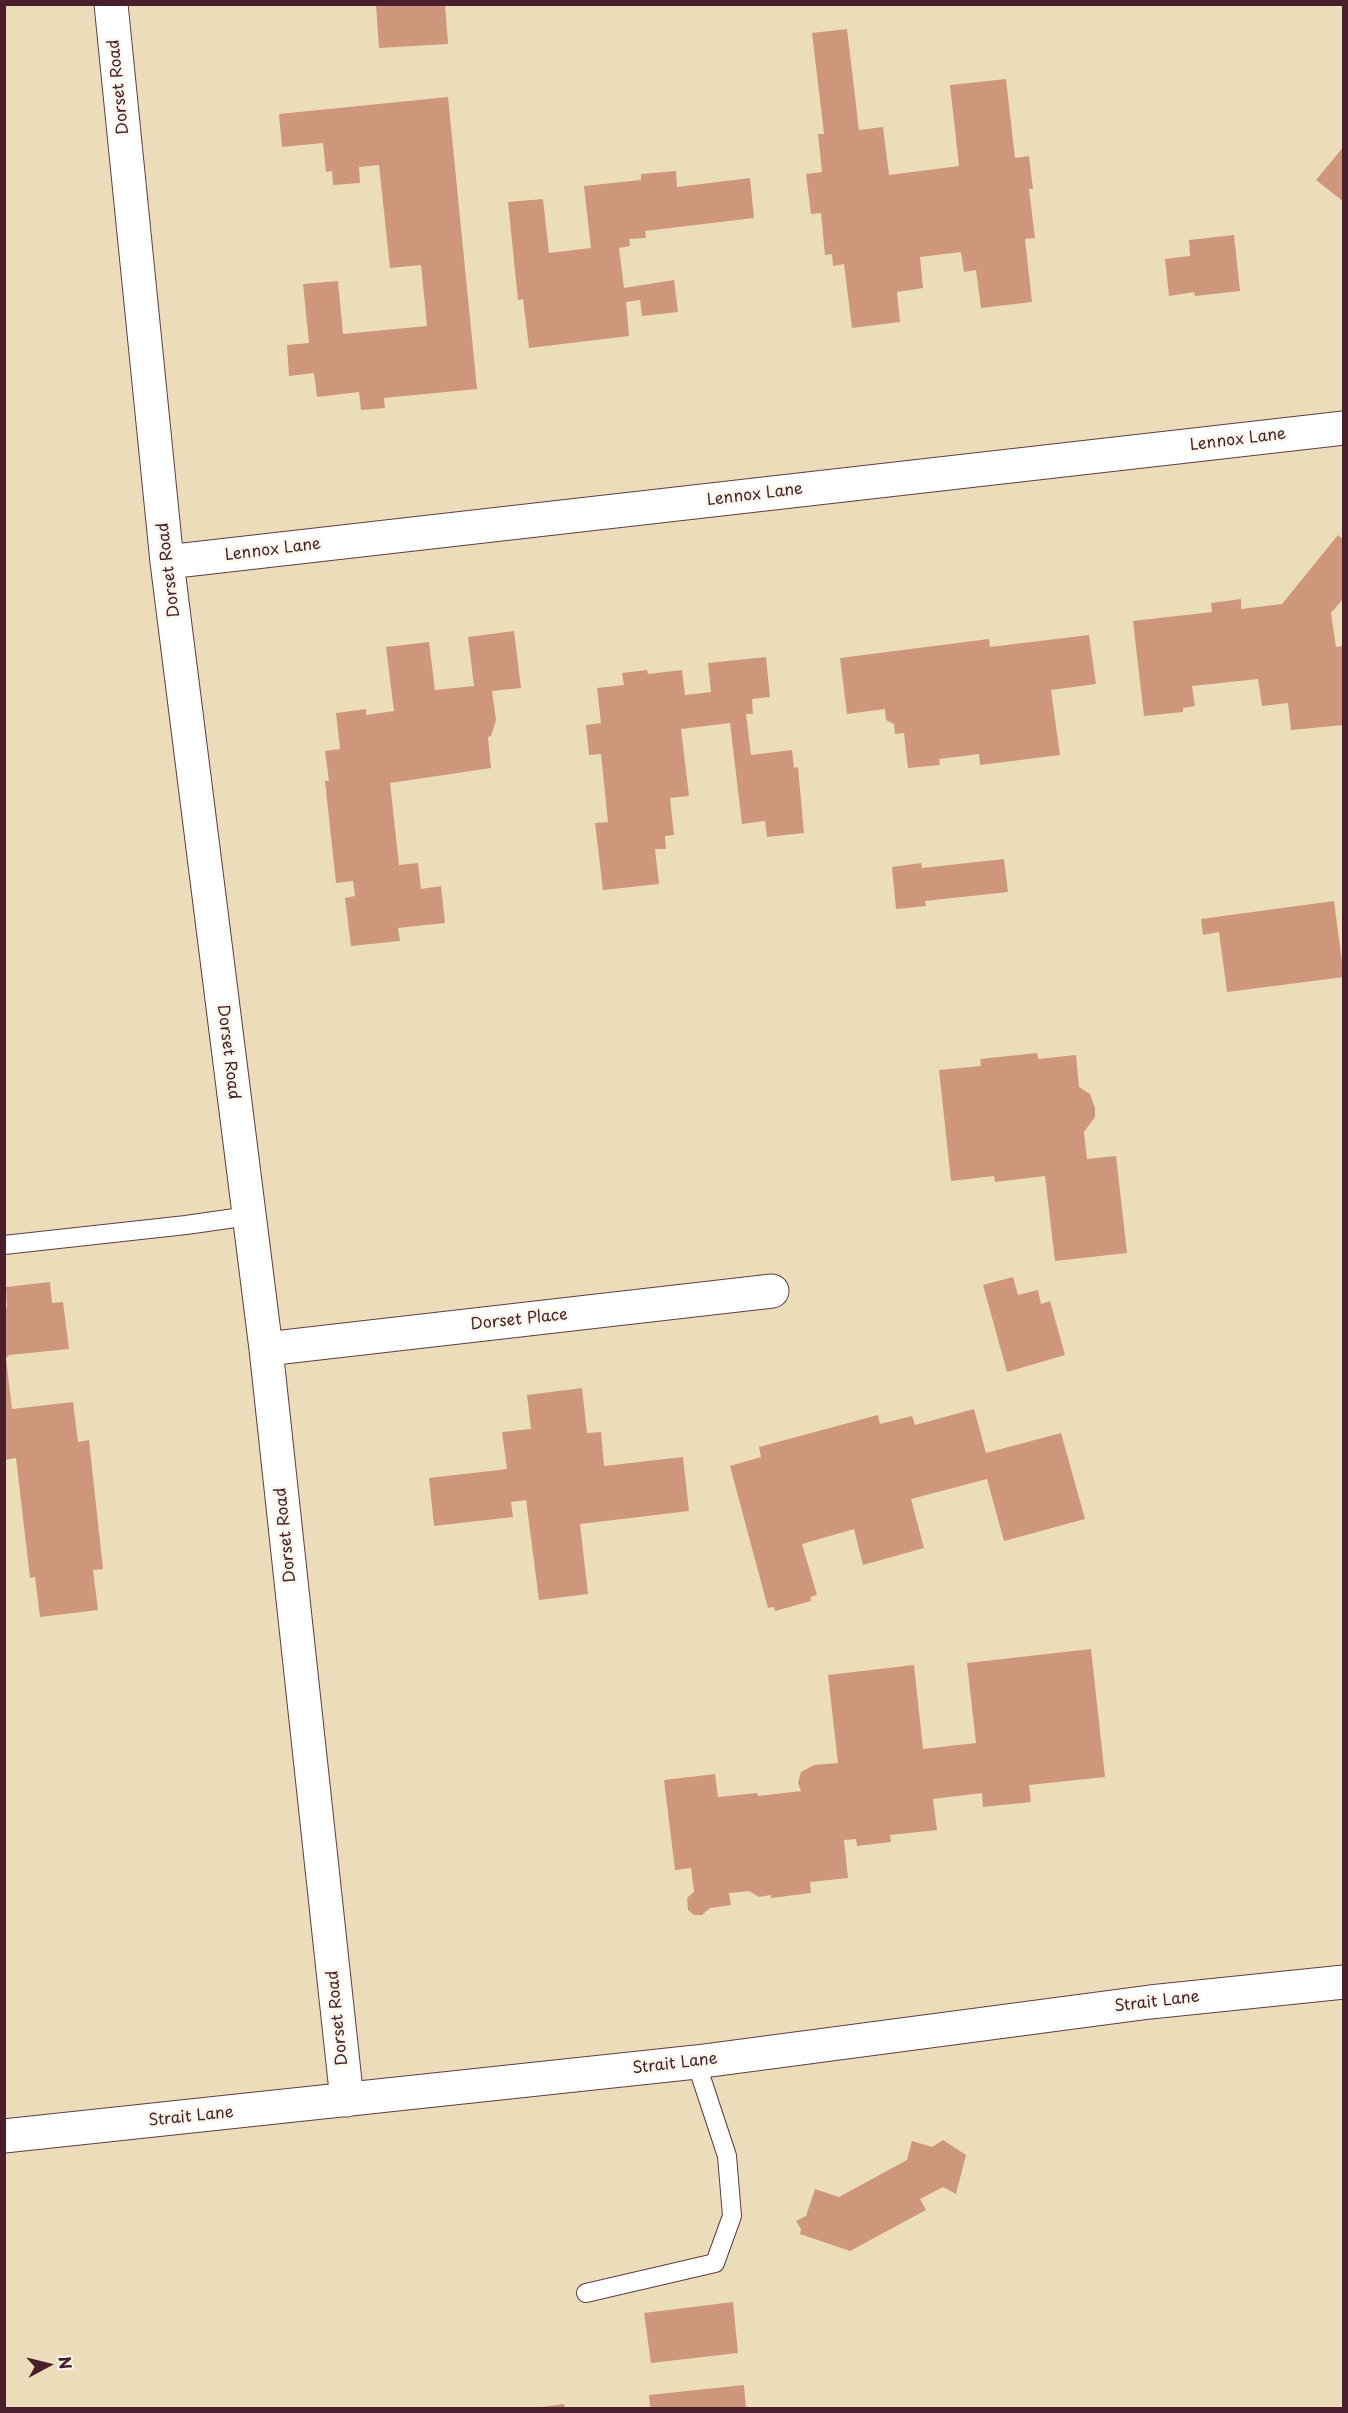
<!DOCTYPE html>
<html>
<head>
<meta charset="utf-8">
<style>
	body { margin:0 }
	#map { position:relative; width:1348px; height:2413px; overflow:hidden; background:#ecddba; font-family:"Playpen Sans",sans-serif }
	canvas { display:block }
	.frame { position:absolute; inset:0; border:6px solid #4a1f2b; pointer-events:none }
	.north { position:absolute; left:18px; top:2335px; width:60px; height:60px; -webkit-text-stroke:4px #fbf7ec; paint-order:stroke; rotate:83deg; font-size:16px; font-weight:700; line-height:24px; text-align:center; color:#4a1f2b }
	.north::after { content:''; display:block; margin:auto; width:21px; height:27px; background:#4a1f2b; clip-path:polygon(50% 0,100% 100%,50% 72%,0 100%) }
</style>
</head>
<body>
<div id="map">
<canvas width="1348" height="2413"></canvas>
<div class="frame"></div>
<div class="north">N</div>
</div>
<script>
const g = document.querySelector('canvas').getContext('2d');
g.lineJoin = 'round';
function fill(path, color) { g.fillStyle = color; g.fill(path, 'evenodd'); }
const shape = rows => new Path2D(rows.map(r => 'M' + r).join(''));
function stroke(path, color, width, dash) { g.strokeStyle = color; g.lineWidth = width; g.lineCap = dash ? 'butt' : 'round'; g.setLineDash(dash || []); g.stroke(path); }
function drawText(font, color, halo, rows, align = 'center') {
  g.font = font + ' "Playpen Sans",sans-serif'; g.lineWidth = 5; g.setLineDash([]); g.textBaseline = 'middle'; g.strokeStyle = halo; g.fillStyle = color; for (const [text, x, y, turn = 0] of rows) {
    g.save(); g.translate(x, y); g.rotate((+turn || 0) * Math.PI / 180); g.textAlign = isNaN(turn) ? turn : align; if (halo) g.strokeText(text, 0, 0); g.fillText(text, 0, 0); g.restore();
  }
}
const building = shape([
	[376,4,445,4,448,44,379,48],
	[847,29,859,130,883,127,889,175,959,166,950,85,1006,79,1015,158,1029,156,1033,189,1029,189,1035,238,1025,239,1032,302,981,308,976,270,964,272,961,252,920,257,923,288,897,292,900,322,852,328,844,264,833,266,832,254,825,255,821,213,811,214,806,174,822,172,818,134,824,134,812,33],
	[448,97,477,389,384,398,385,408,361,410,359,392,317,397,314,373,289,376,287,345,309,343,303,284,338,281,343,334,427,326,421,265,390,268,379,165,359,167,360,183,333,185,332,171,326,172,323,143,282,147,279,114],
	[1344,146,1344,202,1316,180],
	[676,171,677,187,750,178,754,218,645,231,646,238,629,239,630,246,619,248,624,288,674,280,678,312,642,316,640,300,626,302,629,336,529,348,523,299,518,300,508,202,543,199,549,253,591,248,584,186,641,180,641,174],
	[1234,235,1240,291,1195,296,1194,292,1169,296,1165,259,1190,256,1189,240],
	[1338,535,1344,540,1344,598,1331,613,1336,647,1344,646,1344,725,1291,730,1288,703,1262,706,1258,679,1192,686,1195,706,1183,708,1183,712,1144,716,1133,621,1212,612,1211,603,1241,599,1241,609,1282,604],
	[514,631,521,688,492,691,496,720,491,736,488,737,491,768,390,783,399,865,418,863,421,889,441,886,445,923,398,928,400,941,351,946,345,898,355,896,353,881,336,883,325,781,329,781,325,751,340,749,336,713,366,709,366,715,394,711,386,647,429,642,435,690,474,686,468,637],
	[1089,635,1096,684,1051,690,1060,755,980,765,979,754,939,759,940,765,908,768,904,733,895,734,894,724,886,720,885,709,847,714,840,658,989,639,990,647],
	[766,657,770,697,752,699,753,714,746,714,751,755,792,750,794,768,798,767,804,833,767,837,765,821,742,824,730,723,681,729,689,796,670,798,674,835,665,836,666,849,655,849,659,884,603,890,595,823,608,822,601,754,589,755,586,725,601,723,597,688,624,685,622,673,647,670,648,674,682,670,685,695,711,692,708,663],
	[1004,859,1008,892,925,901,926,906,896,909,892,867,921,863,922,868],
	[1334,901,1344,977,1227,992,1219,932,1203,935,1201,919],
	[1037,1053,1038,1059,1076,1055,1079,1087,1090,1094,1095,1108,1095,1117,1084,1132,1087,1159,1116,1156,1127,1253,1055,1261,1045,1176,995,1182,994,1176,951,1181,939,1070,981,1066,980,1059],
	[1013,1277,1018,1295,1038,1290,1041,1304,1050,1301,1065,1355,1007,1372,983,1285],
	[50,1282,52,1303,63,1302,69,1349,9,1355,6,1358,12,1409,73,1402,78,1442,89,1440,103,1569,93,1570,98,1610,40,1617,35,1577,30,1578,16,1458,4,1460,4,1308,7,1308,6,1287],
	[582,1388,587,1433,601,1432,604,1466,683,1457,689,1511,580,1524,588,1594,539,1600,526,1500,511,1502,513,1517,434,1526,429,1478,507,1469,502,1432,531,1429,527,1395],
	[974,1409,986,1453,1061,1433,1085,1519,1004,1541,987,1479,911,1499,924,1548,863,1565,854,1529,802,1544,817,1595,810,1597,811,1601,775,1611,774,1607,768,1608,730,1466,761,1457,759,1447,878,1415,880,1424,912,1416,915,1425],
	[1091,1649,1105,1777,1029,1785,1031,1802,983,1807,982,1793,933,1799,937,1830,890,1835,891,1842,857,1846,856,1839,844,1840,848,1878,810,1882,811,1893,771,1898,771,1895,759,1897,749,1891,729,1893,731,1905,710,1908,702,1915,694,1915,688,1910,687,1898,694,1892,691,1868,675,1870,664,1780,715,1774,718,1797,757,1793,758,1796,801,1791,798,1783,801,1772,814,1765,838,1763,828,1675,914,1665,923,1749,976,1743,967,1663],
	[943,2140,966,2155,956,2194,943,2187,920,2199,926,2210,850,2251,800,2234,801,2229,796,2221,806,2216,815,2189,839,2197,907,2160,912,2141,932,2147],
	[733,2302,738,2353,651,2363,644,2313],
	[744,2385,746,2408,650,2408,649,2395],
	[564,2404,565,2408,542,2408,542,2407]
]);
const lane = shape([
	[4,1245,186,1225,249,1216],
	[586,2293,715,2263,732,2216,727,2156,696,2062]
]);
const street = shape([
	[111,4,167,562,266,1349,347,2100],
	[167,562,1344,428],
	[266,1349,772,1291],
	[4,2136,696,2062,1150,2002,1344,1982]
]);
const streetNames = [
	["Dorset Road",119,87,-96],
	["Lennox Lane",1238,440,-7],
	["Lennox Lane",755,495,-7],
	["Lennox Lane",273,550,-7],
	["Dorset Road",169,570,-97],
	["Dorset Road",228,1052,83],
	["Dorset Place",519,1320,-6],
	["Dorset Road",286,1535,-96],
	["Strait Lane",1157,2002,-7],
	["Dorset Road",338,2018,-96],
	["Strait Lane",675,2064,-7],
	["Strait Lane",191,2117,-6]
];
fill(building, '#ce977b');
stroke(lane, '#623c40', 20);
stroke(street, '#623c40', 35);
stroke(lane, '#fff', 18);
stroke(street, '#fff', 33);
drawText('16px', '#4a1f2b', '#fbf7ec', streetNames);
</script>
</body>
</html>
